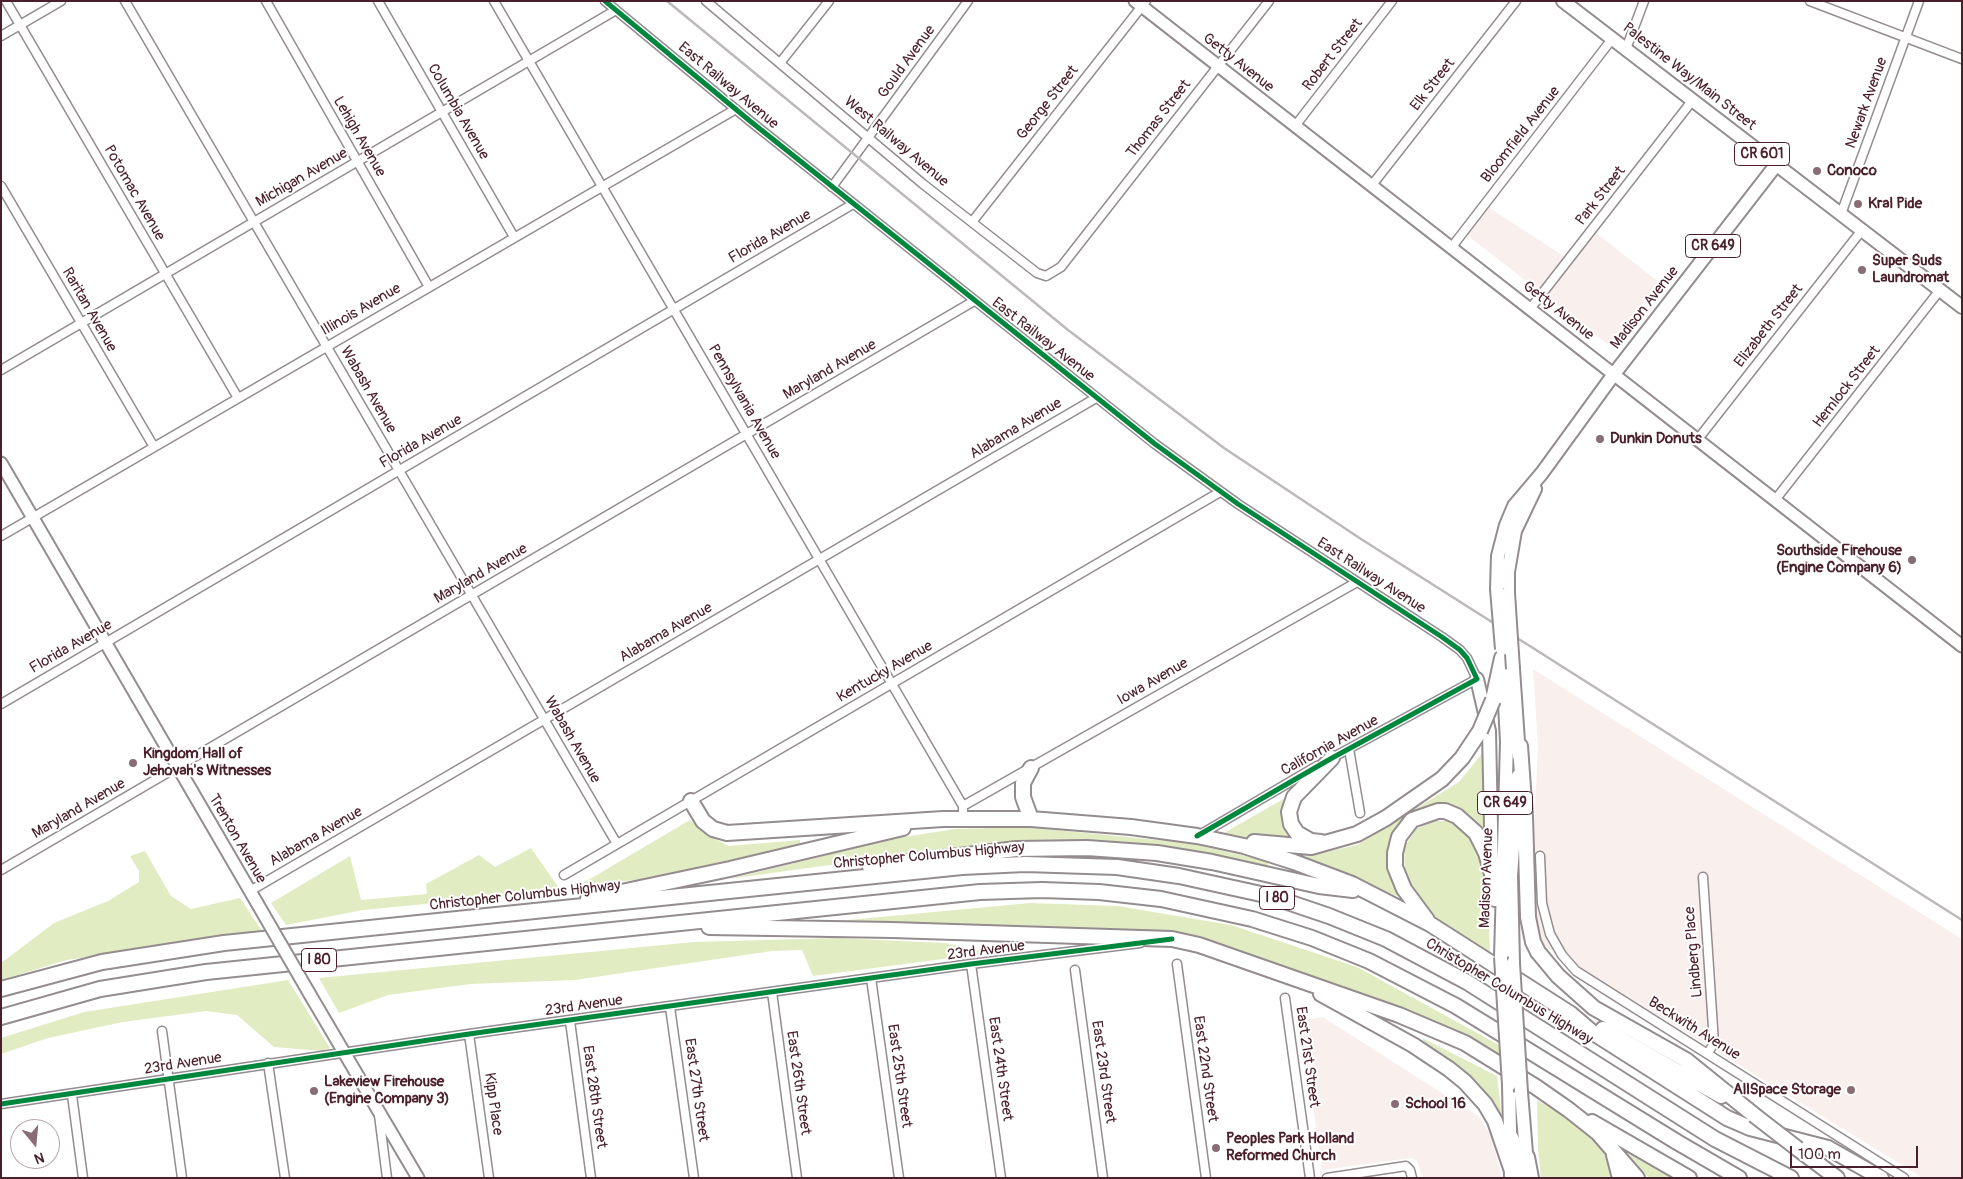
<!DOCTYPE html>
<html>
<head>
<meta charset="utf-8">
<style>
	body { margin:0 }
	#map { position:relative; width:1963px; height:1179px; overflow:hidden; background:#fff; font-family:Pangolin,sans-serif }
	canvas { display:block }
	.frame { position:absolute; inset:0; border:2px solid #4a1f2b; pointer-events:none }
	.north { position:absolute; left:10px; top:1119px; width:50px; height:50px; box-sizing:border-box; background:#fff; border:1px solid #b7a5aa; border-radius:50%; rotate:163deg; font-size:14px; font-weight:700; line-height:20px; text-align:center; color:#4a1f2b }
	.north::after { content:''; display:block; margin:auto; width:18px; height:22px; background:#896d75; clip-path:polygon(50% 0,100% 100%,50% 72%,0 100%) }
	.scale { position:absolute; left:1790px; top:1146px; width:128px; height:22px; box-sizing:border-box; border:2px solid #4a1f2b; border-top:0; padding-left:6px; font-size:15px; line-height:18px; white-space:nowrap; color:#4a1f2b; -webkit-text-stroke:4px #fff; paint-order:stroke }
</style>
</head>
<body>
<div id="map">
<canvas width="1963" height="1179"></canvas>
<div class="frame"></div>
<div class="north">N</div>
<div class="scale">100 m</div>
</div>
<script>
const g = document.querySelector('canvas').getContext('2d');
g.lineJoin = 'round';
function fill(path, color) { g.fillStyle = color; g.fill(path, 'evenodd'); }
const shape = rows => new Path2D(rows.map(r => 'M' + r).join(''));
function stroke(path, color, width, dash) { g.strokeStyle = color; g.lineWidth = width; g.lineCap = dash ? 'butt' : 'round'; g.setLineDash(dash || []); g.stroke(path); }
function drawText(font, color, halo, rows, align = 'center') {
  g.font = font + ' Pangolin,sans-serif'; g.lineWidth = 4; g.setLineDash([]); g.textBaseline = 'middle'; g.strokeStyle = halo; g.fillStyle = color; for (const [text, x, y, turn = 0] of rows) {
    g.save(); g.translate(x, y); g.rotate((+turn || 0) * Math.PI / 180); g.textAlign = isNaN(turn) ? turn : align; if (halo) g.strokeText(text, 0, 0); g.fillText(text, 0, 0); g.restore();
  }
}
const built = shape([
	[1482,203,1568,259,1591,229,1660,283,1610,346,1459,229],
	[1533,669,1962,939,1962,1178,1923,1178,1532,938,1530,909,1538,746],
	[1323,1017,1478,1116,1491,1135,1502,1178,1423,1178,1417,1161,1411,1158,1322,1170,1301,1020]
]);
const green = shape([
	[1484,751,1486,841,1456,811,1425,810,1392,844,1404,899,1287,852,1321,853,1357,845,1459,782],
	[1287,797,1284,803,1285,821,1294,843,1222,834],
	[690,820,707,835,729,846,800,840,801,849,672,876,578,886],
	[1435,821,1456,821,1472,834,1487,874,1490,955,1464,940,1425,909,1405,876,1404,848,1416,829],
	[1026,827,1188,843,1268,861,1268,870,1080,845,1008,843,966,846,729,879,897,838,955,829],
	[531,848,561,891,363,910,286,925,271,903,350,856,361,900,427,894,426,884,479,855,495,867],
	[145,851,171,896,191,909,240,898,262,931,67,960,1,980,1,963,54,923,108,901,139,882,139,871,130,856],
	[1030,903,1118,906,1231,925,1357,967,1499,1045,1499,1059,1332,988,1256,958,1210,942,816,923],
	[836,938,945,943,989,953,813,976,802,950,772,951,575,980,470,984,388,995,339,1013,319,978,694,942],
	[288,980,330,1048,322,1051,274,1047,237,1015,206,1011,123,1022,48,1038,1,1054,1,1038,84,1012],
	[1422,1038,1497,1076,1502,1118,1482,1091,1425,1044],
	[1537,1100,1580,1126,1608,1155,1616,1178,1541,1178,1538,1149],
	[1624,1148,1676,1178,1649,1178]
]);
const street = shape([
	[6,1,238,398],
	[125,1,617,844],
	[266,1,429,287],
	[378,1,514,237],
	[494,1,963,806,963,818],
	[605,1,750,121,1155,444,1238,504,1442,637,1460,650,1467,658,1477,679,1330,759],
	[706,1,923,184,1037,273,1046,276,1061,267,1269,1],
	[1810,1,1962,59],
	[1,36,61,1],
	[1626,49,1644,1],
	[780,63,829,1],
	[1295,126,1392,1],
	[1372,185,1516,1],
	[1,186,154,447],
	[832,187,968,1],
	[1841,214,1919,1],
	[972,222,1146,1],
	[1451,248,1612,39],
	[1530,309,1692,101],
	[1,370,616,10],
	[1698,439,1862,230],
	[1775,500,1940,290],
	[1,536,736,109],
	[1,704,853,204],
	[1349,749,1360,813],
	[963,806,1357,582],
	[1198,836,1317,766],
	[1540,856,1542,903,1550,934,1562,955,1576,971,1904,1178],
	[1,870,974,301],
	[564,875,1220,492],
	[1703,877,1714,1043,1708,1053],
	[250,891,1096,398],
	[971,964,1001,1178],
	[1177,964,1206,1178],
	[1075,970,1103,1178],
	[871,978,899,1178],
	[772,992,797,1178],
	[1285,998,1310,1178],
	[670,1007,694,1178],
	[570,1021,591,1178],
	[162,1031,182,1178],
	[469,1034,489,1178],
	[268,1063,285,1178],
	[72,1095,83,1178],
	[1,1104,469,1034,971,964,1140,943],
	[379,1115,387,1178],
	[1327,1178,1406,1166,1410,1170,1412,1178]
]);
const secondary = shape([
	[1135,1,1962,646],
	[1,463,257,903],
	[312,998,418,1178]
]);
const primary = shape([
	[1563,1,1962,307],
	[1497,589,1498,556,1506,525,1514,506,1542,473,1614,374,1776,165],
	[1508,593,1508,572,1515,531,1535,489],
	[1513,669,1519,756],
	[1477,679,1489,731,1492,874,1495,900],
	[1501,957,1507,742,1503,667],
	[1513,963,1511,876,1518,776],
	[1509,1085,1511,1178],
	[1521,1092,1527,1165]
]);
const highway = shape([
	[1493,700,1502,658],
	[1520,746,1525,816,1528,917,1533,942,1538,952,1558,976,1594,1008,1686,1060,1754,1115],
	[1031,768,1023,783,1023,797,1031,819],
	[691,801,703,821,713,829,727,833,943,819,1031,819,1131,827,1197,836,1244,846,1294,862,1352,884,1430,924,1571,1014,1592,1032,1727,1118,1750,1128,1828,1148,1881,1178],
	[1254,842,1311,847,1357,834,1386,818,1442,779,1462,758,1480,731],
	[1321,842,1311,841,1297,833,1291,824,1289,812,1294,797,1332,758],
	[870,867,1016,849,1087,848,1157,853,1212,862,1319,886,1353,890],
	[588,899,730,869,903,828],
	[1427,920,1404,889,1395,867,1395,853,1399,837,1412,820,1438,811,1445,811,1457,816,1476,833,1486,853,1492,874],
	[709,927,892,930,1172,939,1199,945,1399,1015,1465,1043,1536,1087,1569,1110,1598,1133,1637,1178],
	[1,989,102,962,224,943,962,867,1025,864,1117,867,1179,876,1270,896,1329,916,1386,939,1467,982,1715,1139,1791,1178],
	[1321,994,1413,1045,1449,1069,1465,1082,1485,1104,1495,1121,1511,1168],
	[1,1017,100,989,206,972,980,892,1042,890,1099,892,1161,899,1252,919,1312,938,1369,961,1456,1006,1677,1142,1739,1178],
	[1603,1029,1721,1096],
	[1592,1122,1689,1178],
	[1510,1136,1518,1152,1520,1178],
	[1798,1149,1837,1178],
	[1614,1155,1620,1178],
	[1527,1157,1531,1178]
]);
const rail = shape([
	[667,1,1068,330,1224,448,1361,539,1962,920]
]);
const secondaryBridge = shape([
	[257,903,312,998]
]);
const primaryBridge = shape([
	[1497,589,1502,649],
	[1508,593,1513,669],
	[1501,957,1509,1085],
	[1513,963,1521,1092]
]);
const highwayBridge = shape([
	[1480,731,1493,700],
	[1754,1115,1798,1149]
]);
const cycleway = shape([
	[605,1,750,121,1155,444,1238,504,1442,637,1460,650,1467,658,1477,679,1332,758,1197,836],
	[1,1104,469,1034,971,964,1172,939]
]);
const markers = [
	[1817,171,5,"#896d75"],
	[1858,204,5,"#896d75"],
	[1862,270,5,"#896d75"],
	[1600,439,5,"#896d75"],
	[1912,560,5,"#896d75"],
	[133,763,5,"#896d75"],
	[1851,1090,5,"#896d75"],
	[314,1091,5,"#896d75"],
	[1395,1104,5,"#896d75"],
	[1216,1148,5,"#896d75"]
];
const shields = [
	[1762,154,55],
	[1713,246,55],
	[1505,803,55],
	[1277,898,35],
	[319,960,35]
];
const shieldNames = [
	["CR 601",1762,154],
	["CR 649",1713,246],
	["CR 649",1505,803],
	["I 80",1277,898],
	["I 80",319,960]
];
const streetNames = [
	["Robert Street",1333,55,-52],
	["Gould Avenue",907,62,-54],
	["Getty Avenue",1238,63,38],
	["Palestine Way/Main Street",1689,77,38],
	["Elk Street",1433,85,-52],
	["East Railway Avenue",728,86,40],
	["George Street",1048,103,-52],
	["Newark Avenue",1867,103,-70],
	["Columbia Avenue",458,112,60],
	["Thomas Street",1159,119,-52],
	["Bloomfield Avenue",1521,135,-52],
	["Lehigh Avenue",359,137,60],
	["West Railway Avenue",896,142,40],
	["Michigan Avenue",302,178,-30],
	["Potomac Avenue",134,193,60],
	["Park Street",1601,196,-52],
	["Florida Avenue",770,237,-30],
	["Madison Avenue",1645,308,-52],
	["Raritan Avenue",89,310,60],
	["Illinois Avenue",361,310,-30],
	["Getty Avenue",1558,311,38],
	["Elizabeth Street",1769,326,-52],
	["East Railway Avenue",1043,340,38],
	["Maryland Avenue",830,370,-30],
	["Hemlock Street",1847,387,-52],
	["Wabash Avenue",368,390,60],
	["Pennsylvania Avenue",744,402,60],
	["Alabama Avenue",1016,429,-31],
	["Florida Avenue",421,442,-30],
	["Maryland Avenue",481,574,-30],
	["East Railway Avenue",1371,576,33],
	["Alabama Avenue",666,633,-30],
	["Florida Avenue",71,647,-30],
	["Kentucky Avenue",885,672,-30],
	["Iowa Avenue",1153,682,-30],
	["Wabash Avenue",572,740,60],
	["California Avenue",1330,746,-29],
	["Maryland Avenue",79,809,-30],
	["Alabama Avenue",316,837,-30],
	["Trenton Avenue",237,839,60],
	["Christopher Columbus Highway",929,856,-5],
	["Madison Avenue",1487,878,-88],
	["Christopher Columbus Highway",525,896,-6],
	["23rd Avenue",986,951,-7],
	["Lindberg Place",1694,952,-95],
	["Christopher Columbus Highway",1509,992,31],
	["23rd Avenue",584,1006,-8],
	["Beckwith Avenue",1694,1029,32],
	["East 21st Street",1307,1057,82],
	["23rd Avenue",183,1064,-9],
	["East 24th Street",1000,1069,82],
	["East 22nd Street",1205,1069,82],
	["East 23rd Street",1103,1072,82],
	["East 25th Street",899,1076,82],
	["East 26th Street",798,1083,82],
	["East 27th Street",696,1090,82],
	["East 28th Street",594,1097,82],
	["Kipp Place",493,1104,82]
];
const poiNames = [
	["Conoco",1827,171],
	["Kral Pide",1868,204],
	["Super Suds",1872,261],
	["Laundromat",1872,278],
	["Dunkin Donuts",1610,439],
	["Southside Firehouse",1902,551,"right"],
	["(Engine Company 6)",1902,568,"right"],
	["Kingdom Hall of",143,754],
	["Jehovah's Witnesses",143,771],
	["Lakeview Firehouse",324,1082],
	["(Engine Company 3)",324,1099],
	["AllSpace Storage",1841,1090,"right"],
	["School 16",1405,1104],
	["Peoples Park Holland",1226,1139],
	["Reformed Church",1226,1156]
];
fill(built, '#f9f0ee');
fill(green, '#e2ecc2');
stroke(street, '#948c8e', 11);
stroke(secondary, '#948c8e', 15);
stroke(primary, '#948c8e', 16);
stroke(highway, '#948c8e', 18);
stroke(street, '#fff', 8);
stroke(secondary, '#fff', 11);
stroke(primary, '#fff', 12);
stroke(highway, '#fff', 14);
stroke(rail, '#bdb8b9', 2.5);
stroke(secondaryBridge, '#948c8e', 15, []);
stroke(primaryBridge, '#948c8e', 16, []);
stroke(highwayBridge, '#948c8e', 18, []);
stroke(secondaryBridge, '#fff', 11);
stroke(primaryBridge, '#fff', 12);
stroke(highwayBridge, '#fff', 14);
stroke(cycleway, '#00873e', 5);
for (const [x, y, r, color] of markers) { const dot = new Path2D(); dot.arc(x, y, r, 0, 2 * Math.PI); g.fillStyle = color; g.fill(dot); stroke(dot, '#fff', 2); }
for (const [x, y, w] of shields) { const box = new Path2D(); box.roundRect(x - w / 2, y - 11.5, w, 23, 4); g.fillStyle = '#fff'; g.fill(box); stroke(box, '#4a1f2b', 1); }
drawText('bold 14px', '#4a1f2b', null, shieldNames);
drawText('15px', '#4a1f2b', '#fff', streetNames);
drawText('bold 15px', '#4a1f2b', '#fff', poiNames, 'left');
</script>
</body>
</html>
